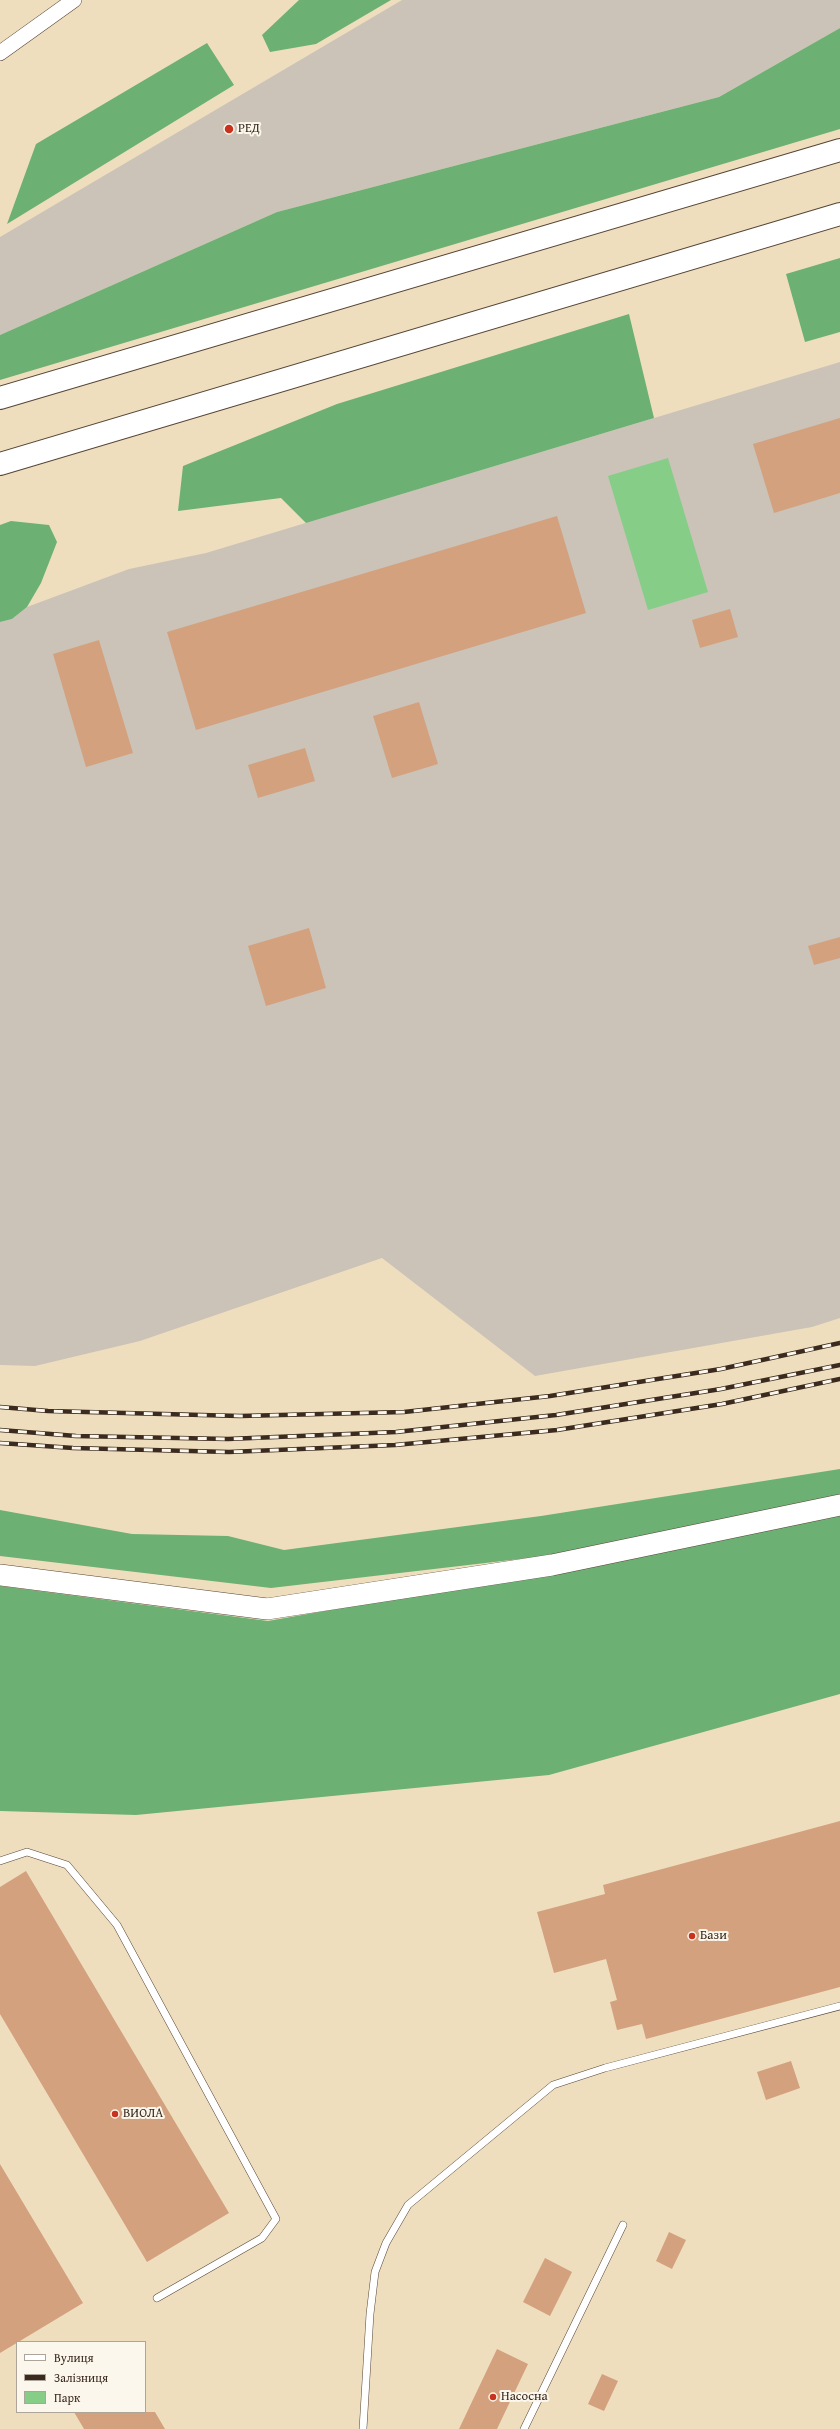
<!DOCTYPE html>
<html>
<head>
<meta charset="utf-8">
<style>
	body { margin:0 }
	#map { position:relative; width:840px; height:2429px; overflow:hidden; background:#efdebe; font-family:"Gentium Book Plus",serif }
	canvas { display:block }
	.legend { position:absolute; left:16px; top:2341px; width:130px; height:72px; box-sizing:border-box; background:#fbf7ec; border:1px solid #aea59a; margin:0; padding:5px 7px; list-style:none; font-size:12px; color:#3b2a1e }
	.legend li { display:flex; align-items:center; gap:8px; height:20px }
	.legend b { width:20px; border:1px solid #aea59a }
</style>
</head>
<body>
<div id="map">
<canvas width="840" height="2429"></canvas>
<ul class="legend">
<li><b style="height:5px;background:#fff"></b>Вулиця</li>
<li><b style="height:5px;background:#3b2a1e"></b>Залізниця</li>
<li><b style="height:11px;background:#86cd88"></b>Парк</li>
</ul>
</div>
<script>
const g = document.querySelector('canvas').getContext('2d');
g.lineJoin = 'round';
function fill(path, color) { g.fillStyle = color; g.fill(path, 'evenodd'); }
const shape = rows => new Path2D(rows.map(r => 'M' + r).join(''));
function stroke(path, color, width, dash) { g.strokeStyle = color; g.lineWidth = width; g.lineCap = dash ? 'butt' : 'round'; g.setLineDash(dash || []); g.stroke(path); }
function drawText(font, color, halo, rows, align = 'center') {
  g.font = font + ' "Gentium Book Plus",serif'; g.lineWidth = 4; g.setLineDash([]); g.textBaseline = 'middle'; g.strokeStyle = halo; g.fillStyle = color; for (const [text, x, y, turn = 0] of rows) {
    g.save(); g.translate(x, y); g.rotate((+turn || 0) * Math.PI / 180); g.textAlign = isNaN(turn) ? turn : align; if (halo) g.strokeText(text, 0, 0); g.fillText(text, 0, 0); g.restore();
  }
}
const industrial = shape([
	[402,0,840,0,840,28,719,97,277,212,0,335,0,237],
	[840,362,840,1318,812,1327,535,1376,382,1258,140,1341,35,1366,0,1365,0,622,12,619,27,607,129,569,206,553]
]);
const green = shape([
	[668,458,708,592,648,610,608,476]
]);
const forest = shape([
	[299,0,391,0,316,44,270,52,262,35],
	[840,28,840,129,0,380,0,335,277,212,719,97],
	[207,43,234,85,7,224,36,144],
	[840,258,840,332,805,342,786,274],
	[629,314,654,418,306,523,281,498,178,511,183,466,337,404],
	[11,521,49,525,57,542,41,583,27,607,12,619,0,622,0,525],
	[840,1469,840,1496,554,1555,271,1588,0,1556,0,1510,132,1534,228,1536,284,1550,541,1516],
	[840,1514,840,1694,549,1775,136,1815,0,1811,0,1586,268,1621,552,1571]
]);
const building = shape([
	[840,418,840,493,774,513,753,444],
	[557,516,586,613,196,730,167,632],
	[730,609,738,637,700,648,692,620],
	[99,640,133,753,86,767,53,654],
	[419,702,438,764,392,778,373,716],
	[305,748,315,781,258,798,248,765],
	[309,928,326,988,266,1006,248,946],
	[840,937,840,958,814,965,808,946],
	[840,1821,840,1987,646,2039,642,2024,617,2030,610,2002,617,2000,606,1959,554,1973,537,1912,605,1894,603,1885],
	[26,1871,229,2213,147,2262,0,2014,0,1887],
	[791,2061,800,2088,766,2100,757,2072],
	[0,2164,83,2303,0,2353],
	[669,2232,686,2240,672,2269,656,2261],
	[545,2258,572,2272,550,2316,523,2302],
	[497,2349,528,2364,497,2429,459,2429],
	[602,2374,618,2381,604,2411,588,2404],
	[74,2412,155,2412,165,2429,84,2429]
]);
const lane = shape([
	[0,1861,27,1852,67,1865,117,1925,276,2219,262,2238,157,2298],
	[363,2429,370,2314,375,2272,386,2243,408,2205,553,2085,605,2068,840,2006],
	[524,2429,623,2225]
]);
const street = shape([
	[0,53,74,0]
]);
const secondary = shape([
	[0,1575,267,1609,552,1565,840,1505]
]);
const primary = shape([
	[0,398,840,150],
	[0,464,840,214]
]);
const rail = shape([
	[0,1407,48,1411,240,1416,404,1412,550,1396,721,1369,840,1343],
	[0,1430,76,1436,228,1439,396,1432,556,1415,721,1389,840,1365],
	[0,1443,73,1448,229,1452,395,1445,557,1430,722,1404,840,1379]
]);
const markers = [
	[229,129,5,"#c8321e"],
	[692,1936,4,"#c8321e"],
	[115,2114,4,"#c8321e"],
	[493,2397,4,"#c8321e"]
];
const poiNames = [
	["РЕД",238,129],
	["Бази",700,1936],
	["ВИОЛА",123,2114],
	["Насосна",501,2397]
];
fill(industrial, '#cbc3b8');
fill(green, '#86cd88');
fill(forest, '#6cb074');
fill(building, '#d3a17e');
stroke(lane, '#564536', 8);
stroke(street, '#564536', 16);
stroke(secondary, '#564536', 22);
stroke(primary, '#564536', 24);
stroke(lane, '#fff', 7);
stroke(street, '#fff', 15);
stroke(secondary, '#fff', 21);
stroke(primary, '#fff', 22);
stroke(rail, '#3b2a1e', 4.5);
stroke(rail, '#fbf7ec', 3, [9]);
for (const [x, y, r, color] of markers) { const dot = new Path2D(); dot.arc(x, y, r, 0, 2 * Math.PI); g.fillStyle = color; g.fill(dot); stroke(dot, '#fbf7ec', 1.5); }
drawText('13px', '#3b2a1e', '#fbf7ec', poiNames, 'left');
</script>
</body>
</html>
